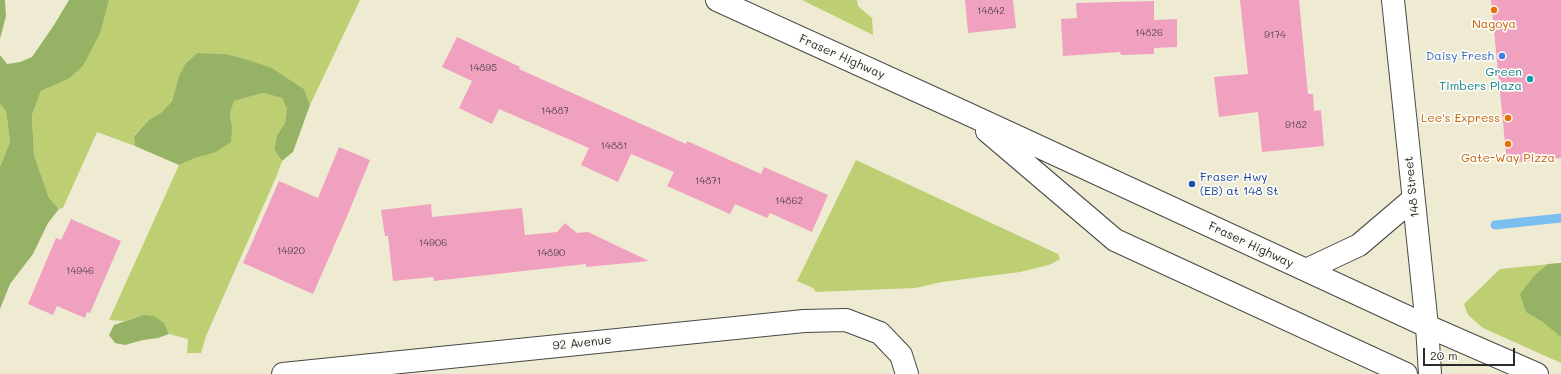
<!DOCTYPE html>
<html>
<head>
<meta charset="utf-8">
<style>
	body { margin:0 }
	#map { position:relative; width:1561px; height:374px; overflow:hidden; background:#efebd3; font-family:Mali,sans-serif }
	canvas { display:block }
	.scale { position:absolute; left:1423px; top:348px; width:92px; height:18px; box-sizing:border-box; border:2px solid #2b2b2b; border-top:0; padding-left:5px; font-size:12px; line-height:14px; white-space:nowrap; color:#2b2b2b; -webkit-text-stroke:3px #fdfcf7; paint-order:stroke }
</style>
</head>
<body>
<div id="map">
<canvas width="1561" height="374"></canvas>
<div class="scale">20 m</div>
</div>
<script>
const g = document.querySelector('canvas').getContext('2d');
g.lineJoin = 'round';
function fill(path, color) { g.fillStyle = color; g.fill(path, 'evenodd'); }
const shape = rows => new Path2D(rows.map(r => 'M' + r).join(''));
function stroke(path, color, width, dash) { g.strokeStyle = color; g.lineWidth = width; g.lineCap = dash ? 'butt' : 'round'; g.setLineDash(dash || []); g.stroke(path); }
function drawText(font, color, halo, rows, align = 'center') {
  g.font = font + ' Mali,sans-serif'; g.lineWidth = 3.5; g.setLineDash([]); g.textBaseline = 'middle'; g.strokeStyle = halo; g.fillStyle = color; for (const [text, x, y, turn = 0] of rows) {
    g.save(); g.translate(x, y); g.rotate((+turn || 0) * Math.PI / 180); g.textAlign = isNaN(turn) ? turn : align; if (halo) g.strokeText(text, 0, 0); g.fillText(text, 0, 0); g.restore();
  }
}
const green = shape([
	[109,0,360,0,310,105,304,89,272,68,226,54,197,53,185,64,179,76,172,101,162,112,149,120,134,135,135,146,97,132,63,208,59,209,49,198,34,155,32,115,41,91,68,79,101,31],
	[802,0,857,0,858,6,872,18,873,35],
	[263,93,282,98,287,109,285,123,277,135,274,149,282,161,277,175,206,336,201,353,187,353,188,339,169,334,164,323,143,315,124,321,109,320,179,165,195,158,214,153,232,127,230,114,234,101],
	[0,104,6,111,10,142,0,167],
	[856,160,1058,254,1060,259,1049,265,1020,272,942,282,915,288,816,292,813,288,797,281],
	[1561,263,1561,363,1483,328,1468,315,1464,304,1500,269]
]);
const forest = shape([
	[0,0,5,0,6,16,0,39],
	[69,0,109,0,101,31,83,66,68,79,41,91,32,115,34,155,49,198,59,209,48,223,33,254,10,284,0,309,0,167,10,142,6,111,0,104,0,55,7,64,20,62,32,57,54,25],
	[197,53,226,54,248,60,272,68,304,89,310,105,293,152,282,161,274,149,277,135,285,123,287,109,282,98,263,93,234,101,230,114,232,127,231,142,214,153,195,158,179,165,135,146,134,136,149,120,162,112,172,101,179,76,185,64],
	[1561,263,1561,337,1543,322,1526,312,1520,294,1533,277,1548,264],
	[143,315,154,316,164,323,169,334,158,338,143,340,125,345,115,343,109,335,114,325]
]);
const stream = shape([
	[1495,225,1561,218]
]);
const building = shape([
	[965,0,1013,0,1016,28,968,33],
	[1240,0,1299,0,1308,94,1313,94,1314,111,1321,110,1324,146,1262,152,1258,112,1219,117,1214,77,1248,74],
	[1491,0,1561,0,1561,158,1507,163],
	[1154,1,1154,20,1177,19,1177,47,1154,48,1154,54,1121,55,1120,52,1063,56,1061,19,1077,18,1076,3],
	[457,37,520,67,519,69,686,144,687,141,761,174,764,167,828,195,812,232,770,213,767,218,735,204,730,214,667,186,674,172,631,154,618,182,581,165,589,148,499,109,492,124,459,108,472,81,442,67],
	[339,147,370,160,348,214,313,294,243,263,279,181,318,198],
	[431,204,432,217,522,208,525,235,557,232,565,223,577,233,588,232,649,261,586,267,586,264,434,281,433,277,393,281,388,236,385,236,381,210],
	[71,219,121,241,90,313,87,312,85,318,57,306,53,315,28,304,56,238,61,240]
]);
const minor = shape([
	[283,374,804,321,846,320,880,333,901,355,907,374]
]);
const tertiary = shape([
	[1393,0,1427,326]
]);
const secondary = shape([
	[1427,326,1430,374]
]);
const primary = shape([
	[717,0,966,113,1427,326,1537,374],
	[987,131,1115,240,1406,374],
	[1306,270,1359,245,1413,199]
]);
const markers = [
	[1494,10,4,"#e8710a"],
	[1502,56,4,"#3f7fe0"],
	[1530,79,4,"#0f9aa8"],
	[1508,118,4,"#e8710a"],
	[1508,144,4,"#e8710a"],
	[1192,184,4,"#1a4fb4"]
];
const numberNames = [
	["14842",991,11],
	["14826",1149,33],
	["9174",1275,35],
	["14895",483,68],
	["14887",555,111],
	["9182",1296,125],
	["14881",614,146],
	["14871",708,181],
	["14862",789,201],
	["14906",433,243],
	["14920",291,251],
	["14890",551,253],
	["14946",80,271]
];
const foodNames = [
	["Nagoya",1494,24],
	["Lee's Express",1500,118,"right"],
	["Gate-Way Pizza",1508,158]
];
const shopNames = [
	["Daisy Fresh",1494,56]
];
const streetNames = [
	["Fraser Highway",842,57,24],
	["148 Street",1412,187,-96],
	["Fraser Highway",1251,245,25],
	["92 Avenue",582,343,-6]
];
const cultureNames = [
	["Green",1522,72],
	["Timbers Plaza",1522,86]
];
const transitNames = [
	["Fraser Hwy",1200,177],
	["(EB) at 148 St",1200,191]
];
fill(green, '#bdcf72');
fill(forest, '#96b264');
stroke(stream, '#7bbff1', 9);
fill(building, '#efa1bf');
stroke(minor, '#484844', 24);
stroke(tertiary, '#484844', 24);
stroke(secondary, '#484844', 24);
stroke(primary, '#484844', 24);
stroke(minor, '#fff', 22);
stroke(tertiary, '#fff', 22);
stroke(secondary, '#fff', 22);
stroke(primary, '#fff', 22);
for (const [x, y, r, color] of markers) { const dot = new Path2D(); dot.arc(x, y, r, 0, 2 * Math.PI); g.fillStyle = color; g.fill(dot); stroke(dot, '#fdfcf7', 1.5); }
drawText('10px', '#5c4850', null, numberNames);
drawText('12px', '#c56008', '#fdfcf7', foodNames);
drawText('12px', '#366cbe', '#fdfcf7', shopNames, 'right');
drawText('12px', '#2b2b2b', '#fdfcf7', streetNames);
drawText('12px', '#0d838f', '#fdfcf7', cultureNames, 'right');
drawText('12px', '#164399', '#fdfcf7', transitNames, 'left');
</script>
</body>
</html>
